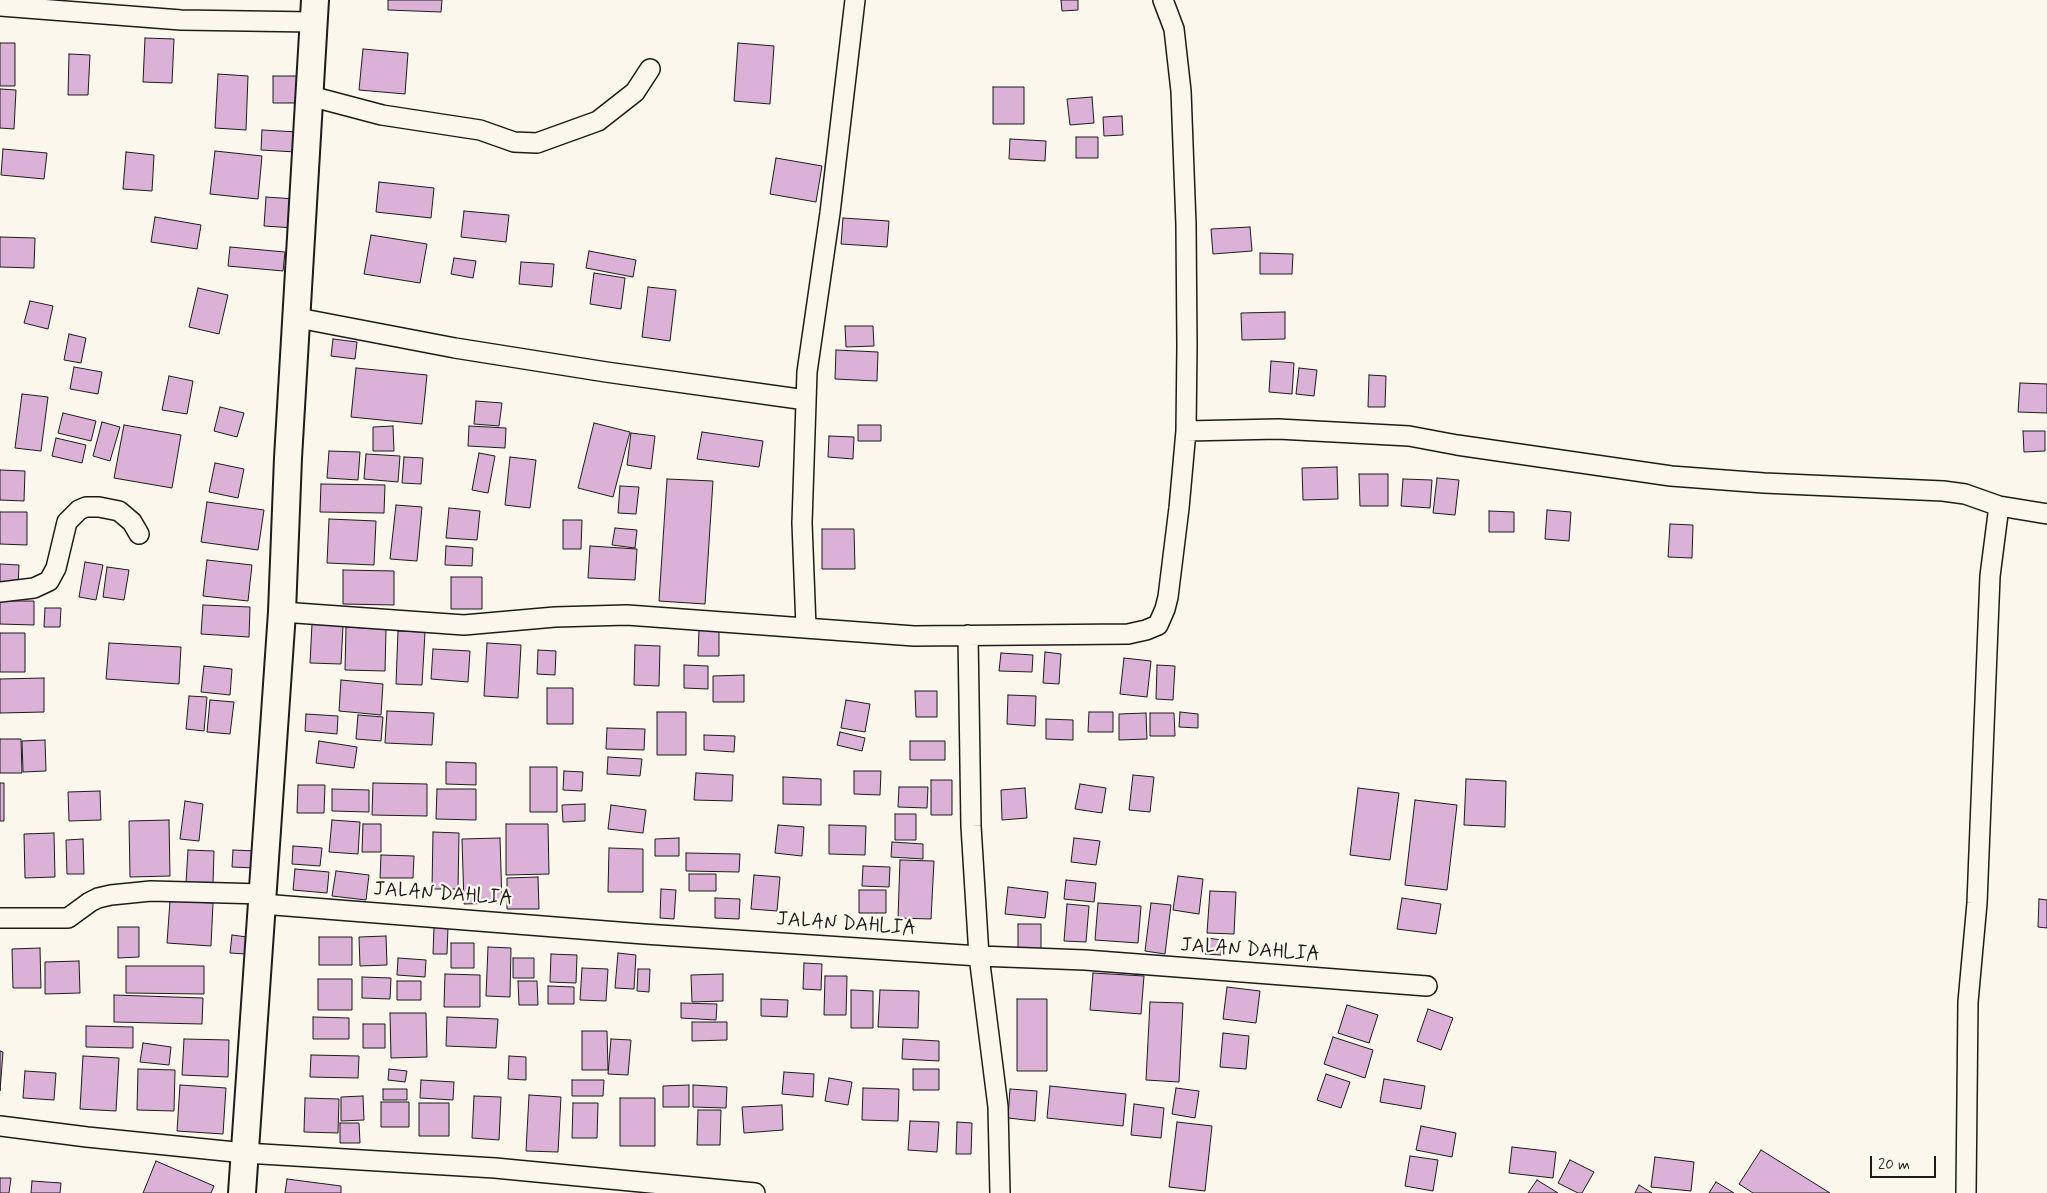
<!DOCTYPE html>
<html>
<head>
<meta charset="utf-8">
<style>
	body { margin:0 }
	#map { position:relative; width:2047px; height:1193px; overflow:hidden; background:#fbf7ec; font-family:Mynerve,sans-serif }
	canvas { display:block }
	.scale { position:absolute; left:1870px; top:1156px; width:66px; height:22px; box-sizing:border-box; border:2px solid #1c1c1c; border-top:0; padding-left:6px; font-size:15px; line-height:18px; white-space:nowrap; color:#1c1c1c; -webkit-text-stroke:4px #fbf7ec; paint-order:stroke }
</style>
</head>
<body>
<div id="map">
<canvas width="2047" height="1193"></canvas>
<div class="scale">20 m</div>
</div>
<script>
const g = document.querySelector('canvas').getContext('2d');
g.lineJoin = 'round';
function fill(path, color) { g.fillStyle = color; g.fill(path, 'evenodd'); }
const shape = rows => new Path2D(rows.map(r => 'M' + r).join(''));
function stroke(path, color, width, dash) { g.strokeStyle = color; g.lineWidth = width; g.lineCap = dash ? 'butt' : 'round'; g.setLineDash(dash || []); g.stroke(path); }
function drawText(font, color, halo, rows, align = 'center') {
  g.font = font + ' Mynerve,sans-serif'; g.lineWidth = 4.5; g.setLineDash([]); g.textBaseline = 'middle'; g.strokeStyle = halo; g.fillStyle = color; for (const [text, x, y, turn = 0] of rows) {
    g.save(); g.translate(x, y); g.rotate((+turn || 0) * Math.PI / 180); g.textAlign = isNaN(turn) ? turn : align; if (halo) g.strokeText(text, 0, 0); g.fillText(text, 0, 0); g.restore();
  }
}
const building = shape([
	[388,0,442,0,441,12,388,10,388,0],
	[1061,0,1078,0,1078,10,1062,11,1061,0],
	[145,38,174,39,172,83,143,82,145,38],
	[0,43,15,43,15,86,0,86,0,43],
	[738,43,774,46,770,104,734,101,738,43],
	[363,49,408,53,405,94,359,90,363,49],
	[69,54,90,55,88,95,68,95,69,54],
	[218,74,248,76,246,130,215,128,218,74],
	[273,76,305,76,305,103,273,103,273,76],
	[993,87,1024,87,1024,124,993,124,993,87],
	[0,89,16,90,14,129,0,128,0,89],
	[1092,97,1094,123,1070,125,1067,99,1092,97],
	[1122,116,1123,135,1104,136,1103,117,1122,116],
	[262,130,298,132,296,152,261,150,262,130],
	[1076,137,1098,137,1098,158,1076,158,1076,137],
	[1010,139,1046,141,1045,161,1009,159,1010,139],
	[3,149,47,153,44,179,1,175,3,149],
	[215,151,262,156,258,199,210,194,215,151],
	[126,152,154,155,152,191,123,189,126,152],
	[776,158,822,166,816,202,770,194,776,158],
	[379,182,434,188,431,218,376,212,379,182],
	[266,197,295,199,294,228,264,226,266,197],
	[464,211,509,215,506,242,461,237,464,211],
	[155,217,201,225,197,249,151,242,155,217],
	[843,218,889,221,887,247,841,244,843,218],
	[1250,227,1252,251,1213,254,1211,229,1250,227],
	[371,235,427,244,420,283,364,274,371,235],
	[0,237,35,238,34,268,0,267,0,237],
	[230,247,285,252,283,271,228,266,230,247],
	[589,251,636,260,633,277,586,268,589,251],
	[1260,253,1293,254,1292,274,1260,274,1260,253],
	[454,258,476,261,473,278,451,274,454,258],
	[521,262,554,264,552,287,519,284,521,262],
	[594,273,625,278,621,309,590,304,594,273],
	[648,287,676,290,670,341,642,337,648,287],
	[198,288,228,295,219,334,189,327,198,288],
	[30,301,53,306,48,329,24,323,30,301],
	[1285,312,1285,339,1242,340,1241,313,1285,312],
	[845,326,873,326,874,346,846,347,845,326],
	[69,334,86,338,81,363,64,360,69,334],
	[333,339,357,342,355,359,331,356,333,339],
	[836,350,878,352,877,381,835,379,836,350],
	[1271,361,1294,363,1292,394,1269,392,1271,361],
	[74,367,102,372,98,394,70,389,74,367],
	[356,368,427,375,422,424,351,417,356,368],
	[1299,368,1317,370,1314,396,1296,394,1299,368],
	[1369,375,1386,376,1385,407,1368,407,1369,375],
	[169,376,193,381,187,414,162,410,169,376],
	[2020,383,2047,384,2047,413,2018,412,2020,383],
	[22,394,48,397,41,451,15,448,22,394],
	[476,401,502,403,499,426,474,424,476,401],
	[220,407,244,413,237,437,214,431,220,407],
	[63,413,96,421,91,441,58,433,63,413],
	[102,422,120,427,110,461,93,456,102,422],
	[594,423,630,432,613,497,578,488,594,423],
	[124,425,181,435,172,488,114,478,124,425],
	[858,425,881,425,881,441,858,441,858,425],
	[393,426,394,451,373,451,373,427,393,426],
	[469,426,506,428,505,448,468,446,469,426],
	[2023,431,2045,431,2045,451,2024,452,2023,431],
	[702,432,763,441,759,467,697,459,702,432],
	[631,433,655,436,651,469,627,465,631,433],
	[829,436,854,437,853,459,828,457,829,436],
	[56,438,86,445,82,463,52,456,56,438],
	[329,451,360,452,358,480,327,478,329,451],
	[479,453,495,456,488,493,472,490,479,453],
	[366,454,400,456,398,482,364,479,366,454],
	[404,457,423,458,421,484,402,483,404,457],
	[510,457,536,460,530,508,505,505,510,457],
	[215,463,244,469,238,498,209,492,215,463],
	[1337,467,1338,499,1303,500,1302,468,1337,467],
	[0,470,25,471,24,501,0,500,0,470],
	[1359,474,1388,474,1388,506,1360,506,1359,474],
	[1437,478,1459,480,1455,515,1433,513,1437,478],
	[667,479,713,481,705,604,659,601,667,479],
	[1403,479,1432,480,1430,508,1401,506,1403,479],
	[321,484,385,485,384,513,320,512,321,484],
	[620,486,639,487,636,514,618,513,620,486],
	[207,502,264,510,258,550,201,542,207,502],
	[396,505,422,507,417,561,390,559,396,505],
	[449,508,480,511,477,540,446,538,449,508],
	[1547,510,1571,512,1569,541,1545,539,1547,510],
	[1489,511,1514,512,1514,532,1489,532,1489,511],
	[0,512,27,512,27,545,0,544,0,512],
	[329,519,376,521,374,565,327,563,329,519],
	[563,520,582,520,581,549,563,549,563,520],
	[1670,524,1693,525,1692,558,1668,557,1670,524],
	[615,528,637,530,635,548,612,545,615,528],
	[822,529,854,529,855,569,822,569,822,529],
	[446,546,473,548,472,566,445,565,446,546],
	[590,546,637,549,635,580,588,578,590,546],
	[207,560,252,565,248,601,203,596,207,560],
	[85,562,103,565,96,600,79,597,85,562],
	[0,564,19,565,18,587,0,586,0,564],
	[107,567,129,570,124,600,103,597,107,567],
	[343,570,394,571,394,605,343,604,343,570],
	[451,577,482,577,482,609,451,609,451,577],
	[0,601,34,601,34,625,0,624,0,601],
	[203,605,250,607,249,637,201,634,203,605],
	[45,608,61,608,60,627,44,627,45,608],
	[312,624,343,626,341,664,310,663,312,624],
	[346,627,386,629,385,671,345,670,346,627],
	[699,630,719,630,719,656,698,656,699,630],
	[398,631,425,632,422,685,396,684,398,631],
	[0,633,25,633,25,672,0,672,0,633],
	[109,643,181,647,179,684,106,679,109,643],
	[487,643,521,645,518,698,484,696,487,643],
	[635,645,660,646,659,686,634,685,635,645],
	[433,649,470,651,468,682,431,679,433,649],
	[538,650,556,651,555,675,537,674,538,650],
	[1045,652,1061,654,1059,684,1043,683,1045,652],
	[1001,653,1033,655,1032,672,999,671,1001,653],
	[1124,658,1151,661,1147,697,1120,694,1124,658],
	[684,665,708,666,708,689,684,688,684,665],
	[1157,665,1175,666,1173,700,1156,699,1157,665],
	[204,666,232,669,230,695,201,692,204,666],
	[744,675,744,702,713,702,713,676,744,675],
	[44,678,44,712,0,713,0,679,44,678],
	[341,680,383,684,381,715,339,711,341,680],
	[547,688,573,688,573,724,547,724,547,688],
	[915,691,937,691,937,717,916,717,915,691],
	[1008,695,1036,696,1035,726,1007,724,1008,695],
	[189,696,207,697,204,731,186,729,189,696],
	[210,700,234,702,230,734,207,732,210,700],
	[846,700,870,704,865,732,841,728,846,700],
	[387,711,434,713,432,745,385,743,387,711],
	[657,712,686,712,686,755,657,755,657,712],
	[1089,712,1113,712,1113,732,1088,732,1089,712],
	[1180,712,1198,714,1198,728,1179,727,1180,712],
	[1146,713,1147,739,1119,740,1119,714,1146,713],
	[1150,713,1174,713,1175,736,1150,736,1150,713],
	[306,714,338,716,337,734,305,731,306,714],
	[358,715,383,717,381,741,356,739,358,715],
	[1046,719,1073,720,1073,740,1046,739,1046,719],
	[607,728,645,729,644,750,606,749,607,728],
	[840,732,865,738,862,751,837,745,840,732],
	[704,735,735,736,734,752,704,750,704,735],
	[0,739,21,739,22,773,0,773,0,739],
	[45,740,46,771,23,772,22,741,45,740],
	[319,741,357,747,354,768,316,763,319,741],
	[910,741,945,741,945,760,910,760,910,741],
	[608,757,642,759,640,776,607,774,608,757],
	[446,762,476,763,476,785,446,784,446,762],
	[530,767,557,767,557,812,530,812,530,767],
	[564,771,583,772,582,791,563,790,564,771],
	[854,771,881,771,880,795,854,794,854,771],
	[696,773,733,775,732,801,694,800,696,773],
	[1133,775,1154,777,1150,812,1129,810,1133,775],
	[783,777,821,779,821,805,783,804,783,777],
	[1466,779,1506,781,1505,827,1464,825,1466,779],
	[931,780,952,780,952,815,931,815,931,780],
	[0,783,4,783,4,821,0,821,0,783],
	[373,783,427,784,427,816,372,815,373,783],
	[1080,784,1106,788,1102,813,1075,809,1080,784],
	[298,785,325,785,324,813,297,813,298,785],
	[899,787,928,787,927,808,898,807,899,787],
	[1025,788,1027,818,1002,820,1001,790,1025,788],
	[1358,788,1399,793,1390,860,1350,855,1358,788],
	[332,789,369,790,369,812,332,811,332,789],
	[437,789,476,789,476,820,436,819,437,789],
	[100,791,101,820,69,821,68,792,100,791],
	[1415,800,1457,805,1447,890,1405,885,1415,800],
	[185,801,203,804,199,841,180,839,185,801],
	[585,804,585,821,563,822,562,805,585,804],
	[611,805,646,810,643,833,608,829,611,805],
	[895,814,916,814,916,840,895,840,895,814],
	[169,820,170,876,130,877,129,821,169,820],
	[332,820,360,822,358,854,329,852,332,820],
	[363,824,381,824,381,852,362,852,363,824],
	[506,824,548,824,549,874,506,875,506,824],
	[778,825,804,827,802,856,775,853,778,825],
	[829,825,866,826,865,855,829,854,829,825],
	[433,832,459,833,458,889,432,889,433,832],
	[54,833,55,877,25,878,24,834,54,833],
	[500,838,502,903,464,904,462,839,500,838],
	[679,838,679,856,655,856,655,839,679,838],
	[1074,838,1100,841,1096,865,1071,862,1074,838],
	[83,839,84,874,67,874,66,840,83,839],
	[892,842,923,844,923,859,891,857,892,842],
	[293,846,322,848,320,866,292,864,293,846],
	[609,848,643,849,643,892,608,892,609,848],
	[188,850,214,851,213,884,186,883,188,850],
	[233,850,256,851,255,868,232,867,233,850],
	[686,853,740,854,739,872,686,871,686,853],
	[381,855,414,856,413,878,380,878,381,855],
	[900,860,934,861,931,919,898,918,900,860],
	[863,866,890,867,889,887,862,886,863,866],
	[295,869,329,872,327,893,293,890,295,869],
	[336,871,369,875,366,900,332,896,336,871],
	[689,874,716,874,716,891,689,891,689,874],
	[754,875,780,877,777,911,751,909,754,875],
	[1178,876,1203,879,1199,914,1173,910,1178,876],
	[538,877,539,909,507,909,507,878,538,877],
	[1066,880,1096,883,1094,902,1064,899,1066,880],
	[1008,887,1048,892,1045,918,1005,914,1008,887],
	[661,889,676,890,674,919,660,918,661,889],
	[859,890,886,890,886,913,859,913,859,890],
	[1210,891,1236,892,1234,934,1207,933,1210,891],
	[715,898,740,899,739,919,715,918,715,898],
	[1402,898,1441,904,1436,934,1397,929,1402,898],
	[2039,899,2047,900,2047,928,2038,927,2039,899],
	[170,901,213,903,211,946,167,943,170,901],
	[1098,903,1141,906,1138,943,1095,940,1098,903],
	[1151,903,1171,905,1165,954,1145,951,1151,903],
	[1067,904,1089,906,1086,942,1064,941,1067,904],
	[1018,924,1041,924,1041,951,1018,951,1018,924],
	[118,927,139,927,139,957,118,958,118,927],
	[434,927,448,927,447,954,433,954,434,927],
	[232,935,247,937,245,954,230,953,232,935],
	[386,936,387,965,360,966,359,937,386,936],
	[319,937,352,937,352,965,319,965,319,937],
	[1207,938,1222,940,1221,955,1205,954,1207,938],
	[451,943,474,943,474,968,451,968,451,943],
	[488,947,511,948,510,997,486,996,488,947],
	[40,948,41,988,13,988,12,949,40,948],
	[618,953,636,955,634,989,615,988,618,953],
	[551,954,577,955,576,983,550,982,551,954],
	[398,958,426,960,425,977,397,975,398,958],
	[513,958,534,958,534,978,513,978,513,958],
	[79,961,80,993,45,994,45,962,79,961],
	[804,963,822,964,821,990,803,989,804,963],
	[126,966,204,966,204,994,126,993,126,966],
	[582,968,608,969,606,1001,580,1000,582,968],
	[638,969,650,969,649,992,637,991,638,969],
	[1093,973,1144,976,1141,1014,1090,1010,1093,973],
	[445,974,480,975,480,1007,444,1007,445,974],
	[723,974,723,1001,692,1002,691,975,723,974],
	[825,976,847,976,846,1015,824,1015,825,976],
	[362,977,391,978,390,999,362,998,362,977],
	[318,979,352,979,352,1010,318,1010,318,979],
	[397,981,421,981,421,1000,397,1000,397,981],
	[518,981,537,981,538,1005,519,1005,518,981],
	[548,986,574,987,574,1004,548,1004,548,986],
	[1227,987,1260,991,1256,1023,1223,1019,1227,987],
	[851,990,873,991,873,1028,851,1028,851,990],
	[880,990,919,991,918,1028,878,1027,880,990],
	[114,995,203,998,202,1024,114,1022,114,995],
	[761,999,788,1000,787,1017,761,1016,761,999],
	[1017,999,1047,999,1047,1071,1017,1071,1017,999],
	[1150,1002,1183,1003,1179,1082,1146,1080,1150,1002],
	[681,1003,717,1004,716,1020,681,1018,681,1003],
	[1347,1005,1378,1015,1369,1043,1338,1033,1347,1005],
	[1428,1009,1453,1018,1441,1050,1417,1041,1428,1009],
	[390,1013,426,1013,427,1057,391,1058,390,1013],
	[313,1017,349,1018,349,1039,313,1039,313,1017],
	[447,1017,498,1019,496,1048,446,1046,447,1017],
	[692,1022,727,1022,727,1040,692,1041,692,1022],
	[363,1024,385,1024,385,1048,363,1048,363,1024],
	[86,1026,133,1027,133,1048,86,1047,86,1026],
	[582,1031,607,1031,608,1070,582,1070,582,1031],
	[1223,1033,1249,1036,1246,1069,1220,1067,1223,1033],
	[1333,1037,1373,1050,1365,1078,1324,1064,1333,1037],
	[184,1039,229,1040,228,1077,182,1075,184,1039],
	[611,1039,631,1040,628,1075,608,1074,611,1039],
	[903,1039,939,1041,939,1061,902,1059,903,1039],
	[143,1043,171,1047,169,1065,140,1062,143,1043],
	[0,1051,3,1052,0,1091,0,1051],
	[311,1055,359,1056,358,1078,310,1077,311,1055],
	[83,1056,119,1058,116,1111,80,1109,83,1056],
	[509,1056,526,1057,526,1080,508,1079,509,1056],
	[138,1069,175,1070,174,1111,137,1110,138,1069],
	[389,1069,407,1071,405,1082,388,1080,389,1069],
	[913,1069,939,1069,939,1090,913,1090,913,1069],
	[25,1071,56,1073,54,1100,23,1098,25,1071],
	[784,1072,814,1074,813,1097,782,1094,784,1072],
	[1326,1074,1350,1082,1341,1108,1317,1100,1326,1074],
	[829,1078,852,1082,848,1105,825,1101,829,1078],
	[1384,1079,1425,1086,1421,1109,1380,1102,1384,1079],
	[421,1080,454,1082,453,1100,420,1098,421,1080],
	[572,1080,604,1080,603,1096,572,1096,572,1080],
	[180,1085,226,1088,223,1134,177,1131,180,1085],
	[689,1085,689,1107,663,1107,663,1086,689,1085],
	[693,1085,727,1087,726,1108,693,1107,693,1085],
	[1050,1086,1126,1094,1123,1126,1047,1118,1050,1086],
	[863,1088,899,1089,898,1121,862,1120,863,1088],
	[1176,1088,1199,1091,1195,1118,1172,1114,1176,1088],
	[383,1089,407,1089,407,1100,383,1100,383,1089],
	[1010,1089,1037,1091,1035,1121,1008,1118,1010,1089],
	[529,1095,561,1097,558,1152,526,1151,529,1095],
	[363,1096,364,1120,341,1121,341,1097,363,1096],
	[474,1096,501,1097,499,1140,472,1138,474,1096],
	[305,1098,339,1099,338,1133,304,1132,305,1098],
	[620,1098,655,1098,655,1146,620,1146,620,1098],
	[381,1102,409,1102,409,1127,381,1127,381,1102],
	[419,1103,449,1103,449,1136,419,1136,419,1103],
	[573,1103,598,1103,597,1138,572,1138,573,1103],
	[1134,1104,1164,1108,1161,1138,1131,1135,1134,1104],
	[782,1105,783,1130,744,1133,742,1107,782,1105],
	[698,1110,721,1110,720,1145,697,1145,698,1110],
	[910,1121,939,1122,937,1152,908,1150,910,1121],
	[957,1122,972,1123,971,1154,956,1154,957,1122],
	[1177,1122,1212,1126,1205,1191,1169,1187,1177,1122],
	[340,1123,359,1123,360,1143,340,1143,340,1123],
	[1421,1126,1456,1133,1452,1157,1416,1150,1421,1126],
	[1512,1147,1556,1152,1553,1178,1509,1173,1512,1147],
	[1761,1150,1830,1193,1753,1193,1739,1184,1761,1150],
	[1410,1156,1438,1160,1433,1191,1405,1186,1410,1156],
	[1655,1157,1694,1162,1691,1191,1651,1187,1655,1157],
	[1570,1160,1594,1172,1582,1193,1578,1193,1558,1183,1570,1160],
	[156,1161,214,1186,211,1193,143,1193,156,1161],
	[0,1178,11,1178,9,1193,0,1193,0,1178],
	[287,1179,341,1186,341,1193,285,1193,287,1179],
	[1537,1180,1558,1193,1528,1193,1537,1180],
	[32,1181,61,1183,60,1193,31,1193,32,1181],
	[1716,1182,1734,1193,1709,1193,1716,1182],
	[1639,1185,1652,1193,1635,1193,1639,1185]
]);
const minor = shape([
	[0,6,181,20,313,22],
	[310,96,382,115,480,130,514,142,537,143,598,121,635,92,650,69],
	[298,318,455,348,606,372,806,400],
	[1186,431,1278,429,1409,436,1457,445,1671,476,1764,483,1943,491,1965,494,1999,506,2047,514],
	[0,592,34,588,49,581,56,568,67,522,79,510,86,507,99,507,119,511,132,522,139,534],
	[282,612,464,625,555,617,627,615,914,636,1128,634,1146,630,1158,625,1165,609,1168,597,1179,508,1186,431,1187,346,1186,225,1181,91,1174,29,1163,0],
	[806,627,802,523,807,372,830,213,855,0],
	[968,635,971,826,979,956,998,1107,1000,1193],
	[262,904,644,934,979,956,1085,960,1427,986],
	[0,918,68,918,90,902,98,898,111,895,151,891,263,894],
	[0,1126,87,1137,245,1153,495,1168,755,1193],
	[1966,1193,1968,1002,1977,903,1990,576,1999,506]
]);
const secondary = shape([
	[242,1193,282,612,288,458,315,0]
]);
const streetNames = [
	["JALAN DAHLIA",443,895,4],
	["JALAN DAHLIA",846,925,4],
	["JALAN DAHLIA",1250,951,4]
];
fill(building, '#dbb1d7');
stroke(building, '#1c1c1c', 1);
stroke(minor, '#1c1c1c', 22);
stroke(secondary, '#1c1c1c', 30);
stroke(minor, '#fbf7ec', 19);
stroke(secondary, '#fbf7ec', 26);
drawText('20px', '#1c1c1c', '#fbf7ec', streetNames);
</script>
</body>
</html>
